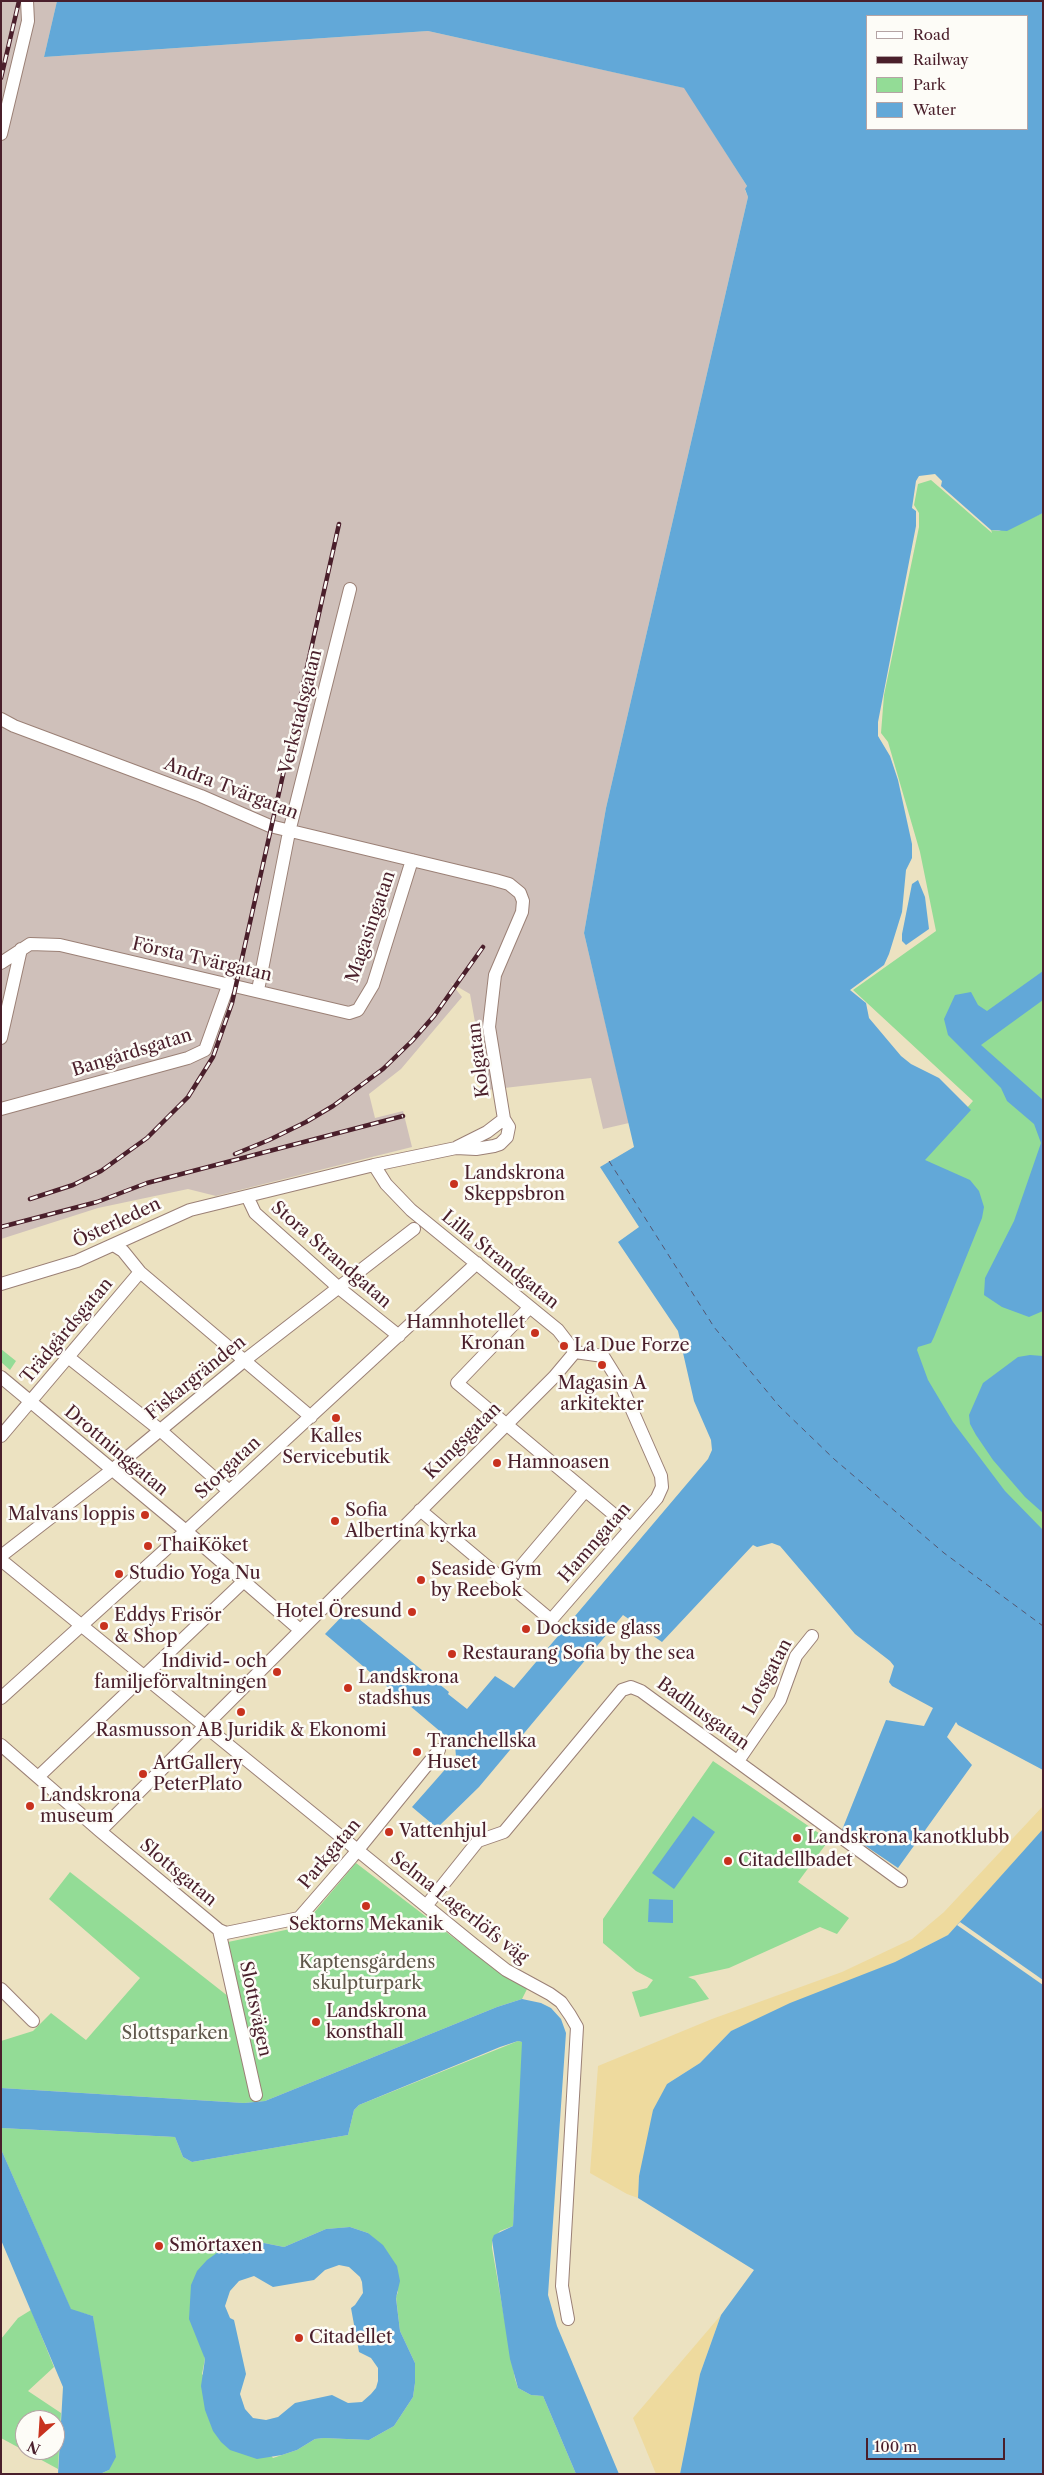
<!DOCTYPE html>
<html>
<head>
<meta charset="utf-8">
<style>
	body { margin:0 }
	#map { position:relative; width:1044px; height:2475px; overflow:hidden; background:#ece2c1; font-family:"Libre Caslon Text",serif }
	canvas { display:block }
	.frame { position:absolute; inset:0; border:2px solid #4a1f2b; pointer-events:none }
	.legend { position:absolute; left:866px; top:15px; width:162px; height:115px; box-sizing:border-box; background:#fdfcf7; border:1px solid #b5a4a5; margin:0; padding:6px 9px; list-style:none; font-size:15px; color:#4a1f2b }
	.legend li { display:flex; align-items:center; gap:10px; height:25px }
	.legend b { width:25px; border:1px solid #b5a4a5 }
	.north { position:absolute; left:15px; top:2410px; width:50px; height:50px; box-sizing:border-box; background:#fdfcf7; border:1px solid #b5a4a5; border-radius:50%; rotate:206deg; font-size:14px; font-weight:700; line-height:20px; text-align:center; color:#4a1f2b }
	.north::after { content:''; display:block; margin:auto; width:18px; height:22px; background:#c8321e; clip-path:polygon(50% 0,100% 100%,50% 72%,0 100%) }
	.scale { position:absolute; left:866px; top:2438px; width:139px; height:22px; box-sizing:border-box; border:2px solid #4a1f2b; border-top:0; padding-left:6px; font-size:15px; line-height:18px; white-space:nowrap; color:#4a1f2b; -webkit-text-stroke:4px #fdfcf7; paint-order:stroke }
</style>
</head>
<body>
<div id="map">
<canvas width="1044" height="2475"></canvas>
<div class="frame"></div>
<ul class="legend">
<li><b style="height:6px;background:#fff"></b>Road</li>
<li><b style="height:6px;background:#4a1f2b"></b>Railway</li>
<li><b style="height:14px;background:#93dc96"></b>Park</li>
<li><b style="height:14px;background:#62a8d8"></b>Water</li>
</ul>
<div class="north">N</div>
<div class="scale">100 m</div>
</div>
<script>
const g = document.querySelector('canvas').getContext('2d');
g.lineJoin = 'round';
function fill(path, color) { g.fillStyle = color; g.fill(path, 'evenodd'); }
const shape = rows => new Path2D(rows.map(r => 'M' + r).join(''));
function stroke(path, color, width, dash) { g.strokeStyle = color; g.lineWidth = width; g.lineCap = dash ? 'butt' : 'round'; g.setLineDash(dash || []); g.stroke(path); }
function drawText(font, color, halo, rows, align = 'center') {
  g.font = font + ' "Libre Caslon Text",serif'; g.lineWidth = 5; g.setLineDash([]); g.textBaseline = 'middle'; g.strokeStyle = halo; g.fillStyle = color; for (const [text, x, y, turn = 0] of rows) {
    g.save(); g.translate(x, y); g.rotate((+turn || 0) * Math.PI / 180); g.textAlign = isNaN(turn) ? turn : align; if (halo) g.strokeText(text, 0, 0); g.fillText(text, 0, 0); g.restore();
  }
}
const industrial = shape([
	[1,1,57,1,44,57,428,31,685,88,747,186,745,190,748,197,606,808,584,933,629,1123,603,1129,591,1078,487,1090,470,994,451,983,462,997,401,1069,369,1094,375,1118,403,1111,412,1147,216,1196,188,1189,98,1208,1,1239]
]);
const green = shape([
	[931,480,992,533,991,530,999,531,1043,513,1043,1533,1013,1503,935,1402,913,1345,920,1162,973,1101,853,990,936,931,920,852,888,742,881,733,884,695,919,527,919,513,914,505,918,484],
	[1,1349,16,1361,10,1370,1,1362],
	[713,1761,829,1840,798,1882,849,1918,837,1934,820,1927,729,1968,688,1977,695,1980,709,1999,640,2017,632,1992,647,1988,653,1980,636,1971,603,1943,603,1919],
	[356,1863,497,1971,528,1987,522,1999,497,2007,265,2101,244,2103,1,2088,1,2041,33,2031,51,2013,86,2040,140,1978,49,1899,70,1872,238,2004,228,1942,295,1928,312,1915],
	[518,2041,522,2042,524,2047,513,2226,500,2231,492,2240,492,2248,515,2379,518,2388,531,2395,543,2396,576,2474,100,2474,109,2470,93,2316,71,2310,1,2149,1,2128,175,2137,183,2157,192,2162,348,2135,354,2110,359,2105],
	[350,2227,368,2233,398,2292,396,2297,400,2331,415,2363,415,2383,413,2397,394,2426,369,2440,324,2438,315,2439,297,2450,273,2458,202,2374,205,2359,203,2351,221,2250,241,2242,254,2241,284,2247,326,2229],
	[31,2310,54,2367,28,2391,61,2413,58,2469,1,2438,1,2339,18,2318],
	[25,2420,55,2420,55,2450,25,2450]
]);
const sand = shape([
	[1043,1806,1043,1830,948,1935,895,1962,731,2031,700,2063,667,2084,639,2176,638,2198,627,2194,590,2173,598,2066,712,2019,842,1972,912,1939,944,1912],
	[721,2315,700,2374,680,2474,656,2474,633,2418]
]);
const water = shape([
	[57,1,1043,1,1043,513,1007,531,991,530,941,486,942,481,935,474,919,476,916,481,912,508,916,511,916,526,878,722,878,736,890,756,898,780,912,844,912,858,906,870,902,912,889,954,884,965,850,990,866,1003,869,1018,901,1056,911,1064,939,1078,971,1110,925,1160,970,1180,979,1191,984,1207,982,1218,934,1337,931,1343,918,1347,917,1350,928,1380,953,1422,1005,1491,1043,1530,1043,1770,958,1725,956,1722,947,1737,972,1765,898,1868,842,1830,886,1720,924,1726,933,1708,892,1686,889,1682,894,1666,890,1661,855,1634,780,1546,772,1543,757,1547,753,1545,662,1642,623,1615,479,1787,437,1828,412,1807,456,1757,455,1744,325,1634,348,1610,449,1692,448,1694,467,1709,495,1676,514,1688,708,1459,712,1450,711,1440,694,1401,678,1331,618,1242,639,1227,600,1167,634,1147,584,933,606,808,748,197,745,189,747,186,684,88,428,31,44,57],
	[868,16,1028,16,1028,129,868,129],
	[918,880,925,897,929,929,906,945,902,941,902,934,912,884],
	[1043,971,1043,1000,981,1045,1043,1100,1043,1311,1029,1317,1002,1307,984,1295,985,1278,1014,1221,1041,1143,1034,1124,1007,1101,1001,1088,948,1035,944,1019,955,995,971,992,978,1005,987,1011],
	[1030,1355,1043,1356,1043,1513,1025,1497,993,1460,976,1435,970,1424,969,1415,983,1383,1018,1357],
	[693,1816,715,1832,674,1889,652,1873],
	[1043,1829,1043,2474,680,2474,700,2374,721,2315,754,2270,638,2198,639,2176,653,2110,667,2084,700,2063,731,2031,790,2003,895,1962,948,1935],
	[649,1899,673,1900,673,1923,648,1922],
	[522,1999,541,2003,551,2008,561,2019,566,2033,548,2295,557,2326,619,2474,576,2474,543,2396,531,2395,518,2388,510,2359,492,2240,494,2235,513,2226,522,2042,518,2041,500,2047,359,2105,354,2110,348,2135,192,2162,183,2157,175,2137,1,2128,1,2088,244,2103,265,2101,497,2007],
	[1,2149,71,2309,93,2316,116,2457,109,2470,100,2474,58,2474,63,2387,1,2240],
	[350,2227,368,2233,383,2245,397,2266,400,2281,396,2298,400,2331,415,2363,415,2383,413,2397,394,2426,369,2440,324,2438,315,2439,297,2450,282,2455,257,2459,230,2450,221,2442,213,2431,205,2410,201,2386,205,2359,189,2319,191,2285,197,2271,207,2260,221,2250,242,2242,254,2241,284,2247,326,2229],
	[339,2265,349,2267,360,2277,362,2282,363,2293,355,2305,351,2308,359,2352,371,2358,378,2368,378,2381,376,2388,371,2394,362,2402,348,2403,332,2395,295,2403,278,2417,266,2420,253,2418,245,2409,240,2394,246,2374,234,2320,230,2318,225,2306,230,2291,239,2281,254,2276,273,2287,314,2280,325,2270]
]);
const pier = shape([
	[960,1922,1043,1980,1043,1985,957,1925]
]);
const ferry = shape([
	[609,1161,714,1327,779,1406,834,1459,944,1553,1043,1626]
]);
const minor = shape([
	[1,134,28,21,27,1],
	[1,719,14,726,201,796,270,826,495,880,509,884,520,893,523,901,522,912,495,975,489,1027,504,1119,509,1127,507,1137,500,1144,494,1146,476,1149,456,1148,374,1165],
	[1,963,30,944,60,945,349,1013,358,1010,373,985,412,860],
	[258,990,289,832,350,589],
	[1,1038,21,949],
	[1,1109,188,1058,205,1050,229,983],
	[457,1147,487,1132,504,1119],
	[247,1196,255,1213,339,1288,399,1336],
	[115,1246,123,1251,140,1272,311,1417],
	[1,1284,77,1261,190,1210,374,1165,386,1184,411,1210,558,1330,575,1352,603,1356,621,1385,661,1476,662,1487,657,1498,551,1620,420,1510],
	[530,1307,457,1383,630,1528],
	[68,1357,160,1430,229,1491],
	[1,1377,186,1531,300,1630],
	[1,1436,140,1272],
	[1,1556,112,1470,245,1360,414,1229],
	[1,1560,474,1945,506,1970,550,1994,561,2002,570,2015,577,2027,562,2286,568,2319],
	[507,1583,585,1491],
	[1,1698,186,1531,477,1263],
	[1,1745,100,1831,219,1930,226,1933,299,1918,352,1857,439,1750],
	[738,1761,780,1700,796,1656,812,1636],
	[38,1777,244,1581],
	[100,1831,554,1377,575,1352],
	[426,1906,478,1841,504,1832,622,1690,631,1687,641,1691,901,1881],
	[219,1930,256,2095],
	[1,1989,33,2021]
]);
const rail = shape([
	[1,78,19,1],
	[235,1154,269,1140,306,1122,333,1106,383,1069,412,1041,434,1016,483,947],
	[30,1199,73,1185,101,1171,147,1138,188,1097,213,1057,232,1003,339,524],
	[1,1227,97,1202,147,1183,403,1116]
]);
const markers = [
	[454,1184,5,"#c8321e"],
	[535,1333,5,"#c8321e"],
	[564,1346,5,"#c8321e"],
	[602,1365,5,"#c8321e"],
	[336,1418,5,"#c8321e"],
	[497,1463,5,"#c8321e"],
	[145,1515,5,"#c8321e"],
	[335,1521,5,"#c8321e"],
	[148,1546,5,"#c8321e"],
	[119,1574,5,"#c8321e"],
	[421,1580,5,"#c8321e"],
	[412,1612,5,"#c8321e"],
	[104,1626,5,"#c8321e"],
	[526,1629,5,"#c8321e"],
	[452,1654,5,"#c8321e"],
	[277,1672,5,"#c8321e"],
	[348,1688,5,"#c8321e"],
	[241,1712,5,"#c8321e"],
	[417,1752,5,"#c8321e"],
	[143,1774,5,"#c8321e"],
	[30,1806,5,"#c8321e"],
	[389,1832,5,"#c8321e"],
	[797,1838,5,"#c8321e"],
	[728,1861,5,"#c8321e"],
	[366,1906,5,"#c8321e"],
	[316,2022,5,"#c8321e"],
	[159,2246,5,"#c8321e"],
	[299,2338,5,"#c8321e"]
];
const streetNames = [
	["Verkstadsgatan",301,712,-76],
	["Andra Tvärgatan",231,789,21],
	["Magasingatan",371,927,-71],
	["Första Tvärgatan",202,960,13],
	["Bangårdsgatan",132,1053,-17],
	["Kolgatan",479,1060,-97],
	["Österleden",117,1223,-25],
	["Stora Strandgatan",331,1255,41],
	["Lilla Strandgatan",500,1260,39],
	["Trädgårdsgatan",67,1331,-50],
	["Fiskargränden",196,1378,-39],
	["Kungsgatan",463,1441,-45],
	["Drottninggatan",116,1451,40],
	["Storgatan",228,1468,-43],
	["Hamngatan",595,1543,-49],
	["Lotsgatan",768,1677,-62],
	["Badhusgatan",703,1714,36],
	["Parkgatan",330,1854,-50],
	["Slottsgatan",178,1873,40],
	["Selma Lagerlöfs väg",459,1908,38],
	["Slottsvägen",255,2009,78]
];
const poiNames = [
	["Landskrona",464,1174],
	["Skeppsbron",464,1195],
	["Hamnhotellet",525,1323,"right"],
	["Kronan",525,1344,"right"],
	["La Due Forze",574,1346],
	["Magasin A",602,1384,"center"],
	["arkitekter",602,1405,"center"],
	["Kalles",336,1437,"center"],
	["Servicebutik",336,1458,"center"],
	["Hamnoasen",507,1463],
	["Sofia",345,1511],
	["Albertina kyrka",345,1532],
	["Malvans loppis",135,1515,"right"],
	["ThaiKöket",158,1546],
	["Seaside Gym",431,1570],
	["by Reebok",431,1591],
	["Studio Yoga Nu",129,1574],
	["Hotel Öresund",402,1612,"right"],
	["Eddys Frisör",114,1616],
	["& Shop",114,1637],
	["Dockside glass",536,1629],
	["Restaurang Sofia by the sea",462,1654],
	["Individ- och",267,1662,"right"],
	["familjeförvaltningen",267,1683,"right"],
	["Landskrona",358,1678],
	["stadshus",358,1699],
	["Rasmusson AB Juridik & Ekonomi",241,1731,"center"],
	["Tranchellska",427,1742],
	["Huset",427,1763],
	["ArtGallery",153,1764],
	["PeterPlato",153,1785],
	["Landskrona",40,1796],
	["museum",40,1817],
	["Vattenhjul",399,1832],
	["Landskrona kanotklubb",807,1838],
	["Citadellbadet",738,1861],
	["Sektorns Mekanik",366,1925,"center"],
	["Landskrona",326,2012],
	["konsthall",326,2033],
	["Smörtaxen",169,2246],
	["Citadellet",309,2338]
];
const parkNames = [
	["Kaptensgårdens",367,1963],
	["skulpturpark",367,1984],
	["Slottsparken",175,2034]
];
fill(industrial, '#cfc0ba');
fill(green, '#93dc96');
fill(sand, '#eeda9e');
fill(water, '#62a8d8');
fill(pier, '#ece2c1');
stroke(ferry, '#545670', 1, [6, 5]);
stroke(minor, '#9b8076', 14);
stroke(minor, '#fff', 12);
stroke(rail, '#4a1f2b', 4.5);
stroke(rail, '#fdfcf7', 2.5, [8]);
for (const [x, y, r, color] of markers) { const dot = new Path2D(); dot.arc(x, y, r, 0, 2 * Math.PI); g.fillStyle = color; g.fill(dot); stroke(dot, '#fdfcf7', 2); }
drawText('18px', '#4a1f2b', '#fdfcf7', streetNames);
drawText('18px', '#4a1f2b', '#fdfcf7', poiNames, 'left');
drawText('18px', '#60584b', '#fdfcf7', parkNames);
</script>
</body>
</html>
